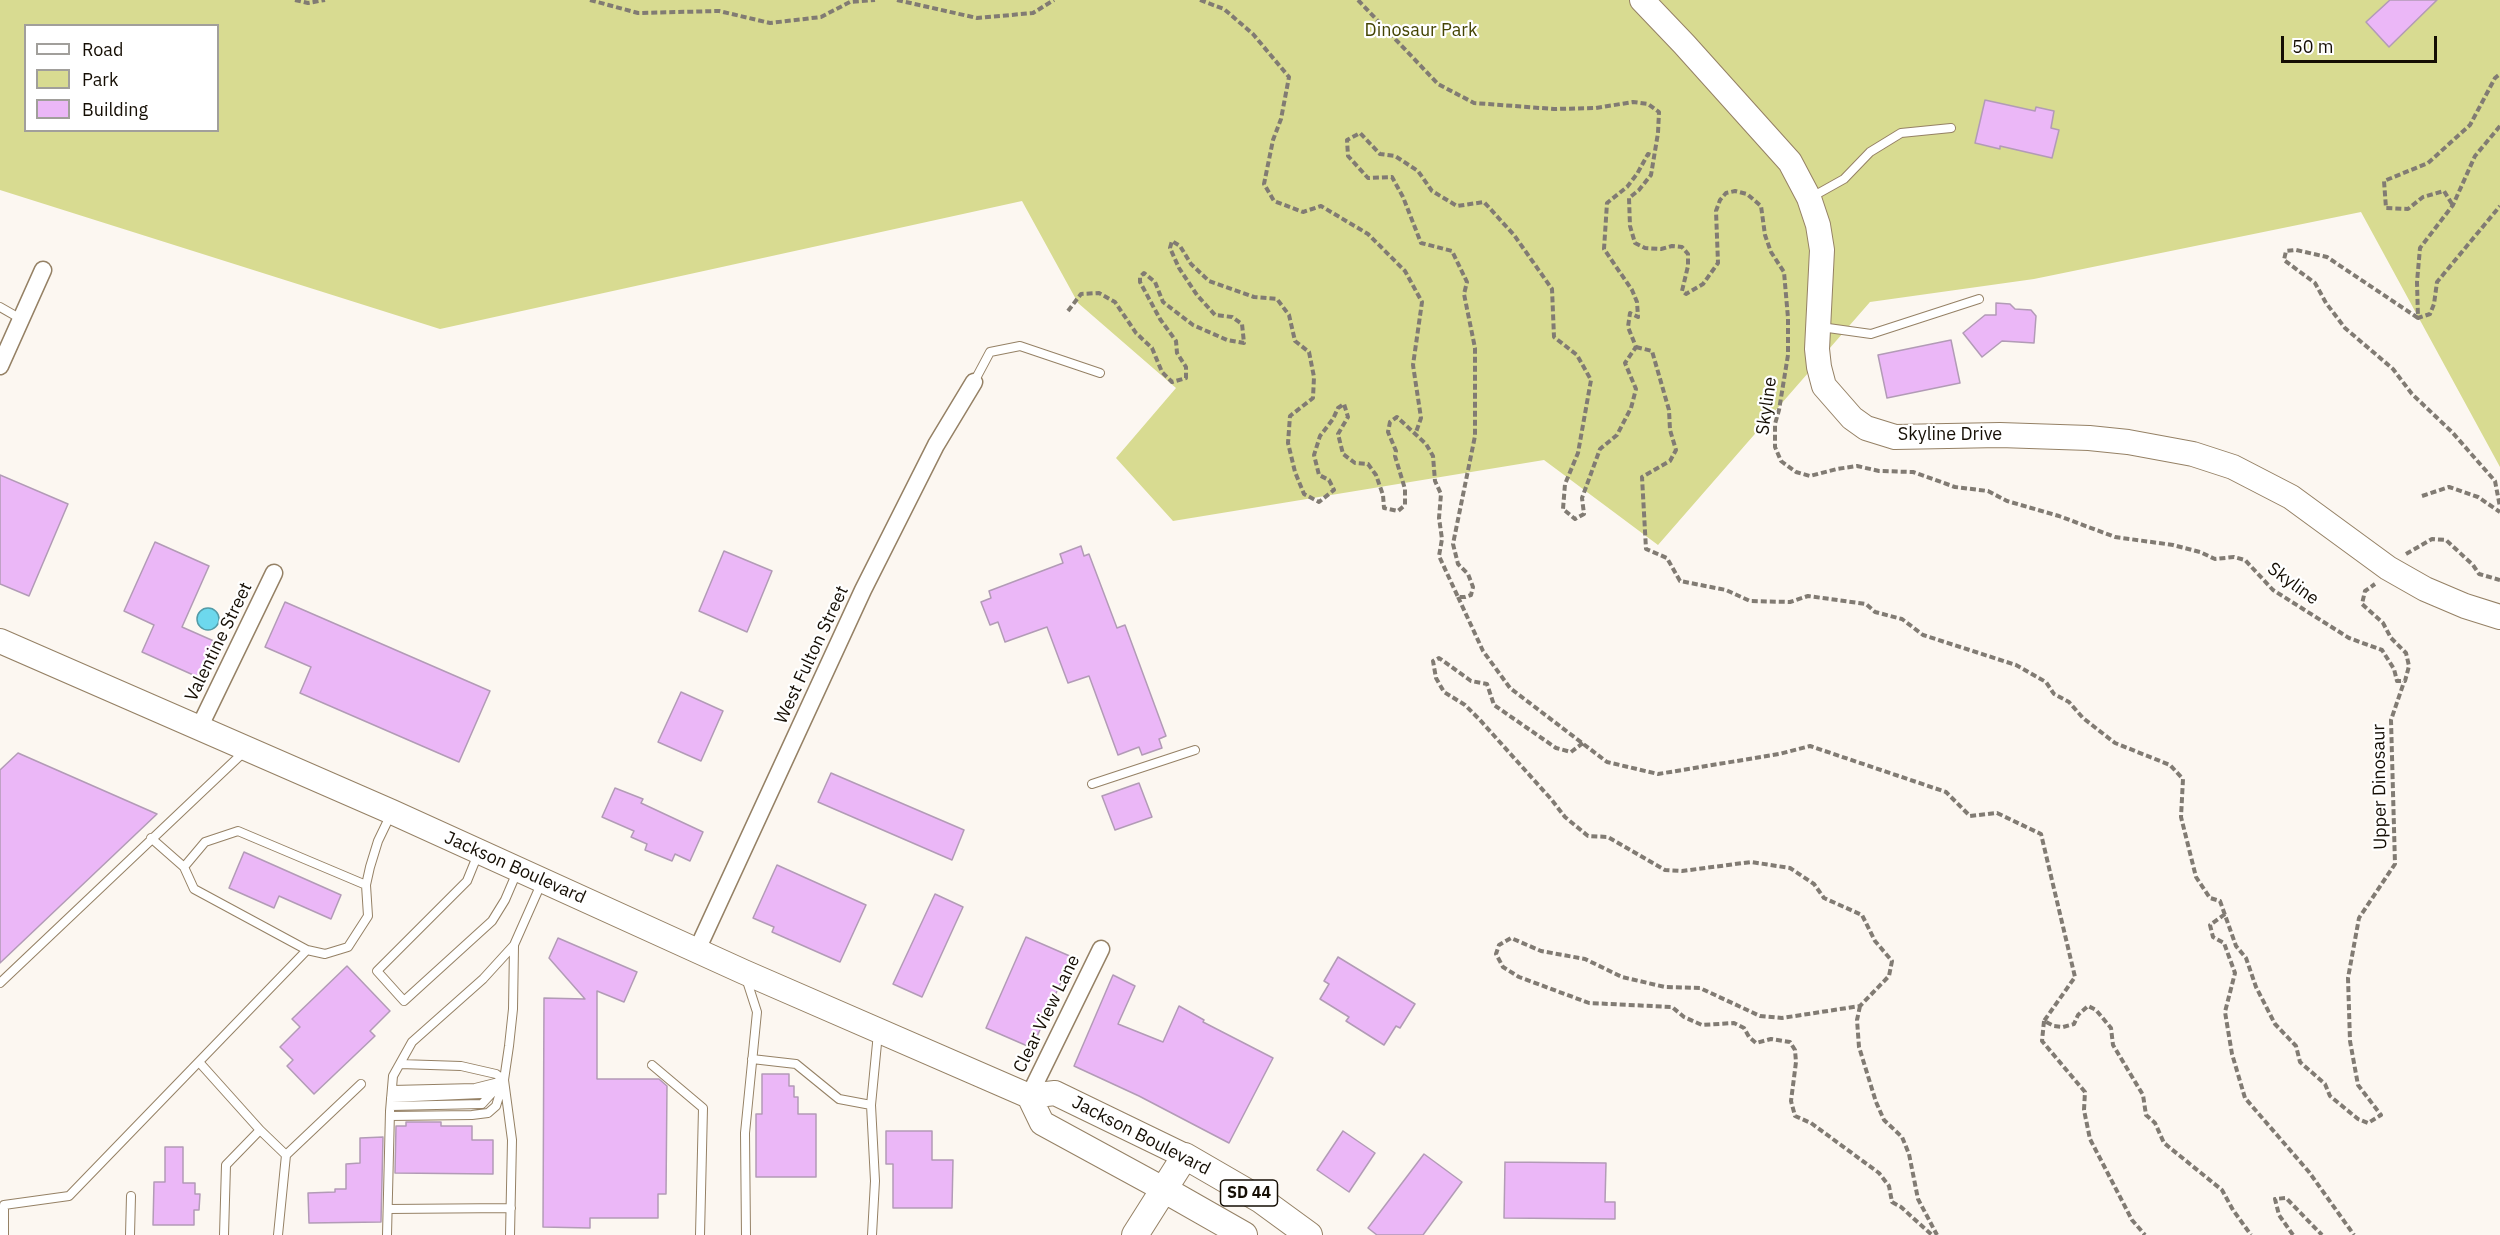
<!DOCTYPE html>
<html>
<head>
<meta charset="utf-8">
<style>
	body { margin:0 }
	#map { position:relative; width:2500px; height:1235px; overflow:hidden; background:#fcf7f1; font-family:"IBM Plex Sans",sans-serif }
	canvas { display:block }
	.legend { position:absolute; left:24px; top:24px; width:195px; height:108px; box-sizing:border-box; background:#fff; border:2px solid #a19f9b; margin:0; padding:8px 10px; list-style:none; font-size:18px; color:#150e04 }
	.legend li { display:flex; align-items:center; gap:12px; height:30px }
	.legend b { width:30px; border:2px solid #a19f9b }
	.scale { position:absolute; left:2281px; top:36px; width:156px; height:27px; box-sizing:border-box; border:3px solid #150e04; border-top:0; padding-left:8px; font-size:18px; line-height:21px; white-space:nowrap; color:#150e04; -webkit-text-stroke:4px #fff; paint-order:stroke }
</style>
</head>
<body>
<div id="map">
<canvas width="2500" height="1235"></canvas>
<ul class="legend">
<li><b style="height:8px;background:#fff"></b>Road</li>
<li><b style="height:16px;background:#d8db91"></b>Park</li>
<li><b style="height:16px;background:#ebb7f7"></b>Building</li>
</ul>
<div class="scale">50 m</div>
</div>
<script>
const g = document.querySelector('canvas').getContext('2d');
g.lineJoin = 'round';
function fill(path, color) { g.fillStyle = color; g.fill(path, 'evenodd'); }
const shape = rows => new Path2D(rows.map(r => 'M' + r).join(''));
function stroke(path, color, width, dash) { g.strokeStyle = color; g.lineWidth = width; g.lineCap = dash ? 'butt' : 'round'; g.setLineDash(dash || []); g.stroke(path); }
function drawText(font, color, halo, rows, align = 'center') {
  g.font = font + ' "IBM Plex Sans",sans-serif'; g.lineWidth = 4.5; g.setLineDash([]); g.textBaseline = 'middle'; g.strokeStyle = halo; g.fillStyle = color; for (const [text, x, y, turn = 0] of rows) {
    g.save(); g.translate(x, y); g.rotate((+turn || 0) * Math.PI / 180); g.textAlign = isNaN(turn) ? turn : align; if (halo) g.strokeText(text, 0, 0); g.fillText(text, 0, 0); g.restore();
  }
}
const green = shape([
	[0,0,2500,0,2500,467,2361,212,2034,279,1870,302,1658,545,1544,460,1173,521,1116,458,1176,388,1078,303,1022,201,440,329,0,190],
	[26,26,218,26,218,130,26,130]
]);
const water = shape([
	'197 619a11 11 0 1 1 22 0a11 11 0 1 1-22 0Z'
]);
const building = shape([
	[2390,0,2437,0,2389,47,2366,22,2390,0],
	[1985,100,2035,111,2036,107,2054,111,2051,128,2059,130,2052,158,2000,146,2000,149,1975,143,1985,100],
	[1996,303,2010,304,2015,309,2031,310,2036,316,2034,343,2002,341,1982,357,1963,333,1985,315,1996,315,1996,303],
	[1951,340,1960,383,1887,398,1878,355,1951,340],
	[0,475,68,504,29,596,0,584,0,475],
	[155,542,209,566,182,627,216,642,200,678,142,652,154,625,124,611,155,542],
	[1081,546,1084,556,1089,554,1117,628,1125,625,1166,736,1159,739,1162,748,1142,755,1139,747,1118,755,1089,676,1068,683,1047,627,1005,642,998,622,990,625,981,602,991,598,989,591,1063,563,1060,554,1081,546],
	[724,551,772,571,747,632,699,611,724,551],
	[285,602,490,691,459,762,300,693,311,667,265,647,285,602],
	[681,692,723,711,701,761,658,742,681,692],
	[18,753,157,814,0,963,0,770,18,753],
	[831,773,964,830,952,860,818,802,831,773],
	[1139,783,1152,817,1115,830,1102,796,1139,783],
	[615,788,643,799,641,803,703,832,690,861,675,854,672,861,645,850,647,844,631,837,634,831,602,817,615,788],
	[244,852,341,895,331,919,279,896,274,908,229,888,244,852],
	[777,865,866,905,840,962,772,932,774,927,753,918,777,865],
	[935,894,963,907,922,997,893,984,935,894],
	[1026,937,1072,957,1032,1048,986,1028,1026,937],
	[558,938,637,972,624,1002,597,991,597,1079,659,1079,667,1086,666,1194,658,1194,658,1218,590,1218,590,1228,543,1227,544,998,585,999,549,958,558,938],
	[1338,957,1415,1004,1400,1028,1396,1026,1384,1045,1346,1021,1349,1017,1320,999,1329,984,1324,981,1338,957],
	[347,966,390,1011,370,1031,375,1036,314,1094,287,1066,293,1060,280,1047,300,1027,292,1019,347,966],
	[1113,975,1135,986,1118,1024,1163,1042,1179,1006,1204,1020,1203,1022,1273,1058,1229,1143,1139,1096,1074,1066,1113,975],
	[762,1074,789,1074,789,1086,794,1086,794,1097,798,1097,798,1114,816,1114,816,1177,756,1177,756,1114,762,1114,762,1074],
	[406,1122,441,1122,441,1126,472,1126,472,1140,493,1140,493,1174,395,1173,396,1126,406,1126,406,1122],
	[886,1131,932,1131,932,1160,953,1160,952,1208,893,1208,893,1164,886,1164,886,1131],
	[1343,1131,1375,1153,1349,1192,1317,1170,1343,1131],
	[383,1137,381,1222,309,1223,308,1193,335,1192,335,1189,346,1189,346,1164,360,1163,360,1138,383,1137],
	[165,1147,183,1147,183,1183,195,1183,195,1194,200,1194,199,1210,194,1210,194,1225,153,1225,154,1182,165,1182,165,1147],
	[1424,1154,1462,1182,1423,1235,1377,1235,1368,1228,1424,1154],
	[1505,1162,1606,1163,1605,1202,1615,1202,1615,1219,1504,1218,1505,1162]
]);
const path = shape([
	[295,0,308,3,325,0],
	[590,0,638,13,719,11,770,23,821,17,850,2,875,0],
	[897,0,977,18,1033,13,1054,0],
	[1200,0,1224,9,1253,34,1289,77,1281,119,1273,140,1264,184,1274,201,1303,212,1321,206,1368,234,1405,271,1422,302,1413,365,1421,418,1415,435],
	[1358,0,1438,84,1474,103,1554,109,1596,108,1633,102,1648,104,1659,112,1658,133,1651,175,1639,190,1629,198,1630,226,1635,243,1645,248,1661,249,1672,246,1682,247,1688,254,1688,266,1682,291,1686,294,1703,284,1718,263,1716,211,1720,200,1726,193,1735,191,1747,194,1761,206,1765,235,1771,252,1784,272,1788,318,1788,355,1779,410,1775,424,1775,447,1781,461,1796,472,1810,476,1837,469,1857,466,1879,471,1913,472,1955,487,1988,491,2007,501,2059,516,2115,537,2173,545,2200,552,2215,559,2234,557,2245,560,2273,590,2349,638,2382,650,2394,669,2397,681,2405,681,2409,666,2406,653,2391,638,2383,623,2362,604,2365,591,2375,584],
	[2500,126,2475,156,2453,205,2420,248,2417,282,2418,318,2430,314,2434,304,2437,282,2500,206],
	[2452,204,2444,191,2423,197,2408,209,2386,208,2384,181,2428,163,2470,125,2495,78,2500,74],
	[1068,311,1081,294,1099,293,1115,302,1136,333,1152,348,1162,372,1172,382,1186,378,1186,367,1177,353,1176,341,1160,319,1140,282,1140,277,1144,273,1155,282,1163,302,1193,325,1227,340,1244,343,1242,324,1232,317,1215,315,1197,295,1179,268,1170,248,1172,241,1180,246,1191,264,1209,281,1254,297,1277,299,1289,315,1295,341,1309,352,1314,377,1313,398,1290,416,1288,443,1295,472,1304,494,1319,502,1334,490,1329,480,1319,475,1314,455,1320,436,1333,419,1338,408,1344,404,1348,417,1338,434,1343,454,1355,463,1368,464,1376,475,1383,495,1384,508,1398,511,1405,505,1405,489,1395,456,1396,451,1388,432,1390,422,1397,417,1426,444,1433,456,1435,481,1441,494,1439,518,1442,539,1439,556,1458,597,1465,597,1471,595,1473,587,1468,574,1458,564,1453,544,1475,436,1475,348,1464,294,1467,282,1452,251,1421,243,1403,197,1392,177,1368,178,1348,156,1347,140,1360,133,1380,154,1395,156,1418,171,1432,191,1457,206,1484,202,1514,235,1552,289,1554,337,1577,355,1591,380,1578,453,1565,484,1563,509,1575,519,1584,514,1582,498,1600,449,1617,435,1631,408,1636,389,1625,363,1636,347,1628,327,1630,313,1638,317,1637,302,1632,290,1604,249,1607,203,1627,187,1637,174,1648,154,1654,156],
	[2418,318,2327,257,2296,250,2286,251,2284,260,2315,283,2326,303,2345,328,2393,369,2412,394,2452,432,2495,481,2500,507],
	[1636,347,1652,351,1669,410,1670,430,1676,450,1670,461,1642,477,1646,549,1667,558,1680,581,1726,590,1750,601,1790,602,1808,596,1866,604,1875,612,1902,619,1923,635,2016,665,2046,682,2054,694,2069,702,2083,718,2115,743,2170,765,2183,779,2181,817,2196,877,2210,898,2220,901,2236,946,2246,958,2256,987,2275,1024,2296,1046,2300,1062,2325,1084,2330,1096,2358,1119,2368,1123,2381,1115,2358,1085,2350,1041,2348,978,2359,918,2395,864,2391,720,2404,682],
	[2422,496,2449,487,2478,497,2500,512],
	[2406,554,2432,539,2446,540,2473,565,2479,574,2500,580],
	[1458,597,1483,651,1510,688,1607,762,1658,774,1779,754,1810,746,1946,792,1970,816,1997,813,2041,834,2075,977,2044,1021,2054,1026,2063,1027,2074,1024,2078,1015,2088,1006,2096,1010,2111,1028,2113,1045,2143,1095,2146,1115,2155,1123,2164,1143,2222,1190,2233,1210,2251,1235],
	[1583,743,1571,752,1556,748,1494,705,1487,684,1471,681,1439,658,1433,661,1436,678,1444,692,1465,705,1480,720,1551,799,1565,817,1588,836,1608,837,1665,870,1682,871,1751,862,1790,868,1814,884,1824,898,1862,915,1875,941,1892,961,1889,976,1860,1006,1782,1018,1760,1016,1700,988,1665,987,1622,977,1585,959,1541,951,1511,938,1499,945,1496,954,1503,967,1519,977,1589,1003,1672,1007,1684,1017,1702,1025,1734,1023,1744,1028,1749,1037,1756,1043,1771,1039,1790,1042,1795,1050,1796,1062,1791,1101,1795,1116,1811,1123,1879,1173,1889,1186,1892,1202,1901,1207,1932,1235],
	[2225,914,2210,925,2213,937,2224,943,2235,973,2225,1012,2232,1054,2245,1098,2309,1172,2354,1235],
	[1860,1006,1857,1020,1859,1047,1876,1102,1884,1120,1902,1137,1909,1154,1918,1199,1937,1235],
	[2044,1021,2042,1041,2085,1092,2084,1110,2090,1139,2132,1220,2145,1235],
	[2293,1235,2279,1215,2275,1199,2286,1198,2322,1235]
]);
const lane = shape([
	[1810,198,1844,179,1870,152,1901,133,1951,128],
	[0,307,21,319],
	[1821,327,1871,334,1979,299],
	[974,382,990,352,1020,346,1100,373],
	[1092,784,1195,750],
	[151,838,184,867,205,842,238,831,366,885],
	[478,854,467,881,377,971,404,1001,492,921,505,900,517,872],
	[184,867,194,889,307,950],
	[0,983,246,750],
	[752,1059,796,1064,839,1099,871,1105],
	[199,1062,260,1130,286,1155],
	[400,1064,461,1066,496,1074,504,1080,512,1140,510,1235],
	[652,1065,703,1108,700,1235],
	[392,1090,475,1088,495,1083],
	[391,1098,481,1094,493,1087],
	[391,1106,482,1104,501,1083],
	[390,1116,472,1115,488,1113,496,1106,504,1080,509,1046,513,1009,514,946],
	[388,1209,511,1208],
	[4,1235,4,1205,69,1196,307,950,325,954,348,947,368,916,366,885,370,867,378,841,391,814],
	[130,1235,131,1196],
	[224,1235,226,1165,260,1130],
	[278,1235,286,1155,361,1084],
	[387,1235,390,1111,393,1076,412,1042,483,979,514,945,541,884],
	[746,1235,745,1133,757,1012,746,978],
	[872,1235,875,1181,871,1105,878,1033]
]);
const street = shape([
	[0,366,43,270],
	[199,728,274,573],
	[697,950,863,590,936,445,974,382],
	[1029,1096,1101,949]
]);
const secondary = shape([
	[1642,0,1684,44,1790,162,1809,198,1818,225,1822,250,1817,349,1819,367,1824,386,1852,418,1866,428,1895,437,2000,435,2089,438,2128,442,2193,454,2233,467,2291,497,2388,568,2425,589,2465,606,2500,617],
	[0,641,392,812,744,972,1029,1096,1055,1093,1185,1156],
	[1029,1096,1042,1123,1165,1190]
]);
const primary = shape([
	[1165,1190,1244,1235],
	[1135,1235,1185,1156,1261,1200,1309,1235]
]);
const shields = [
	[1249,1193,57]
];
const shieldNames = [
	["SD 44",1249,1193]
];
const parkNames = [
	["Dinosaur Park",1421,31]
];
const streetNames = [
	["Skyline",1767,406,-82],
	["Skyline Drive",1950,435],
	["Skyline",2293,584,36],
	["Valentine Street",219,642,-64],
	["West Fulton Street",812,655,-65],
	["Upper Dinosaur",2380,787,-91],
	["Jackson Boulevard",515,868,24],
	["Clear View Lane",1047,1014,-64],
	["Jackson Boulevard",1141,1136,27]
];
fill(green, '#d8db91');
fill(water, '#6dd8ed');
stroke(water, '#539ba7', 1.5);
fill(building, '#ebb7f7');
stroke(building, '#b29bb6', 1.5);
stroke(lane, '#958165', 10);
stroke(street, '#958165', 19);
stroke(secondary, '#958165', 26);
stroke(primary, '#958165', 28);
stroke(path, '#817b73', 4, [6, 3]);
stroke(lane, '#fff', 8);
stroke(street, '#fff', 16);
stroke(secondary, '#fff', 24);
stroke(primary, '#fff', 26);
for (const [x, y, w] of shields) { const box = new Path2D(); box.roundRect(x - w / 2, y - 13, w, 26, 4.5); g.fillStyle = '#fff'; g.fill(box); stroke(box, '#150e04', 1.5); }
drawText('bold 16px', '#150e04', null, shieldNames);
drawText('18px', '#444403', '#fff', parkNames);
drawText('18px', '#150e04', '#fff', streetNames);
</script>
</body>
</html>
